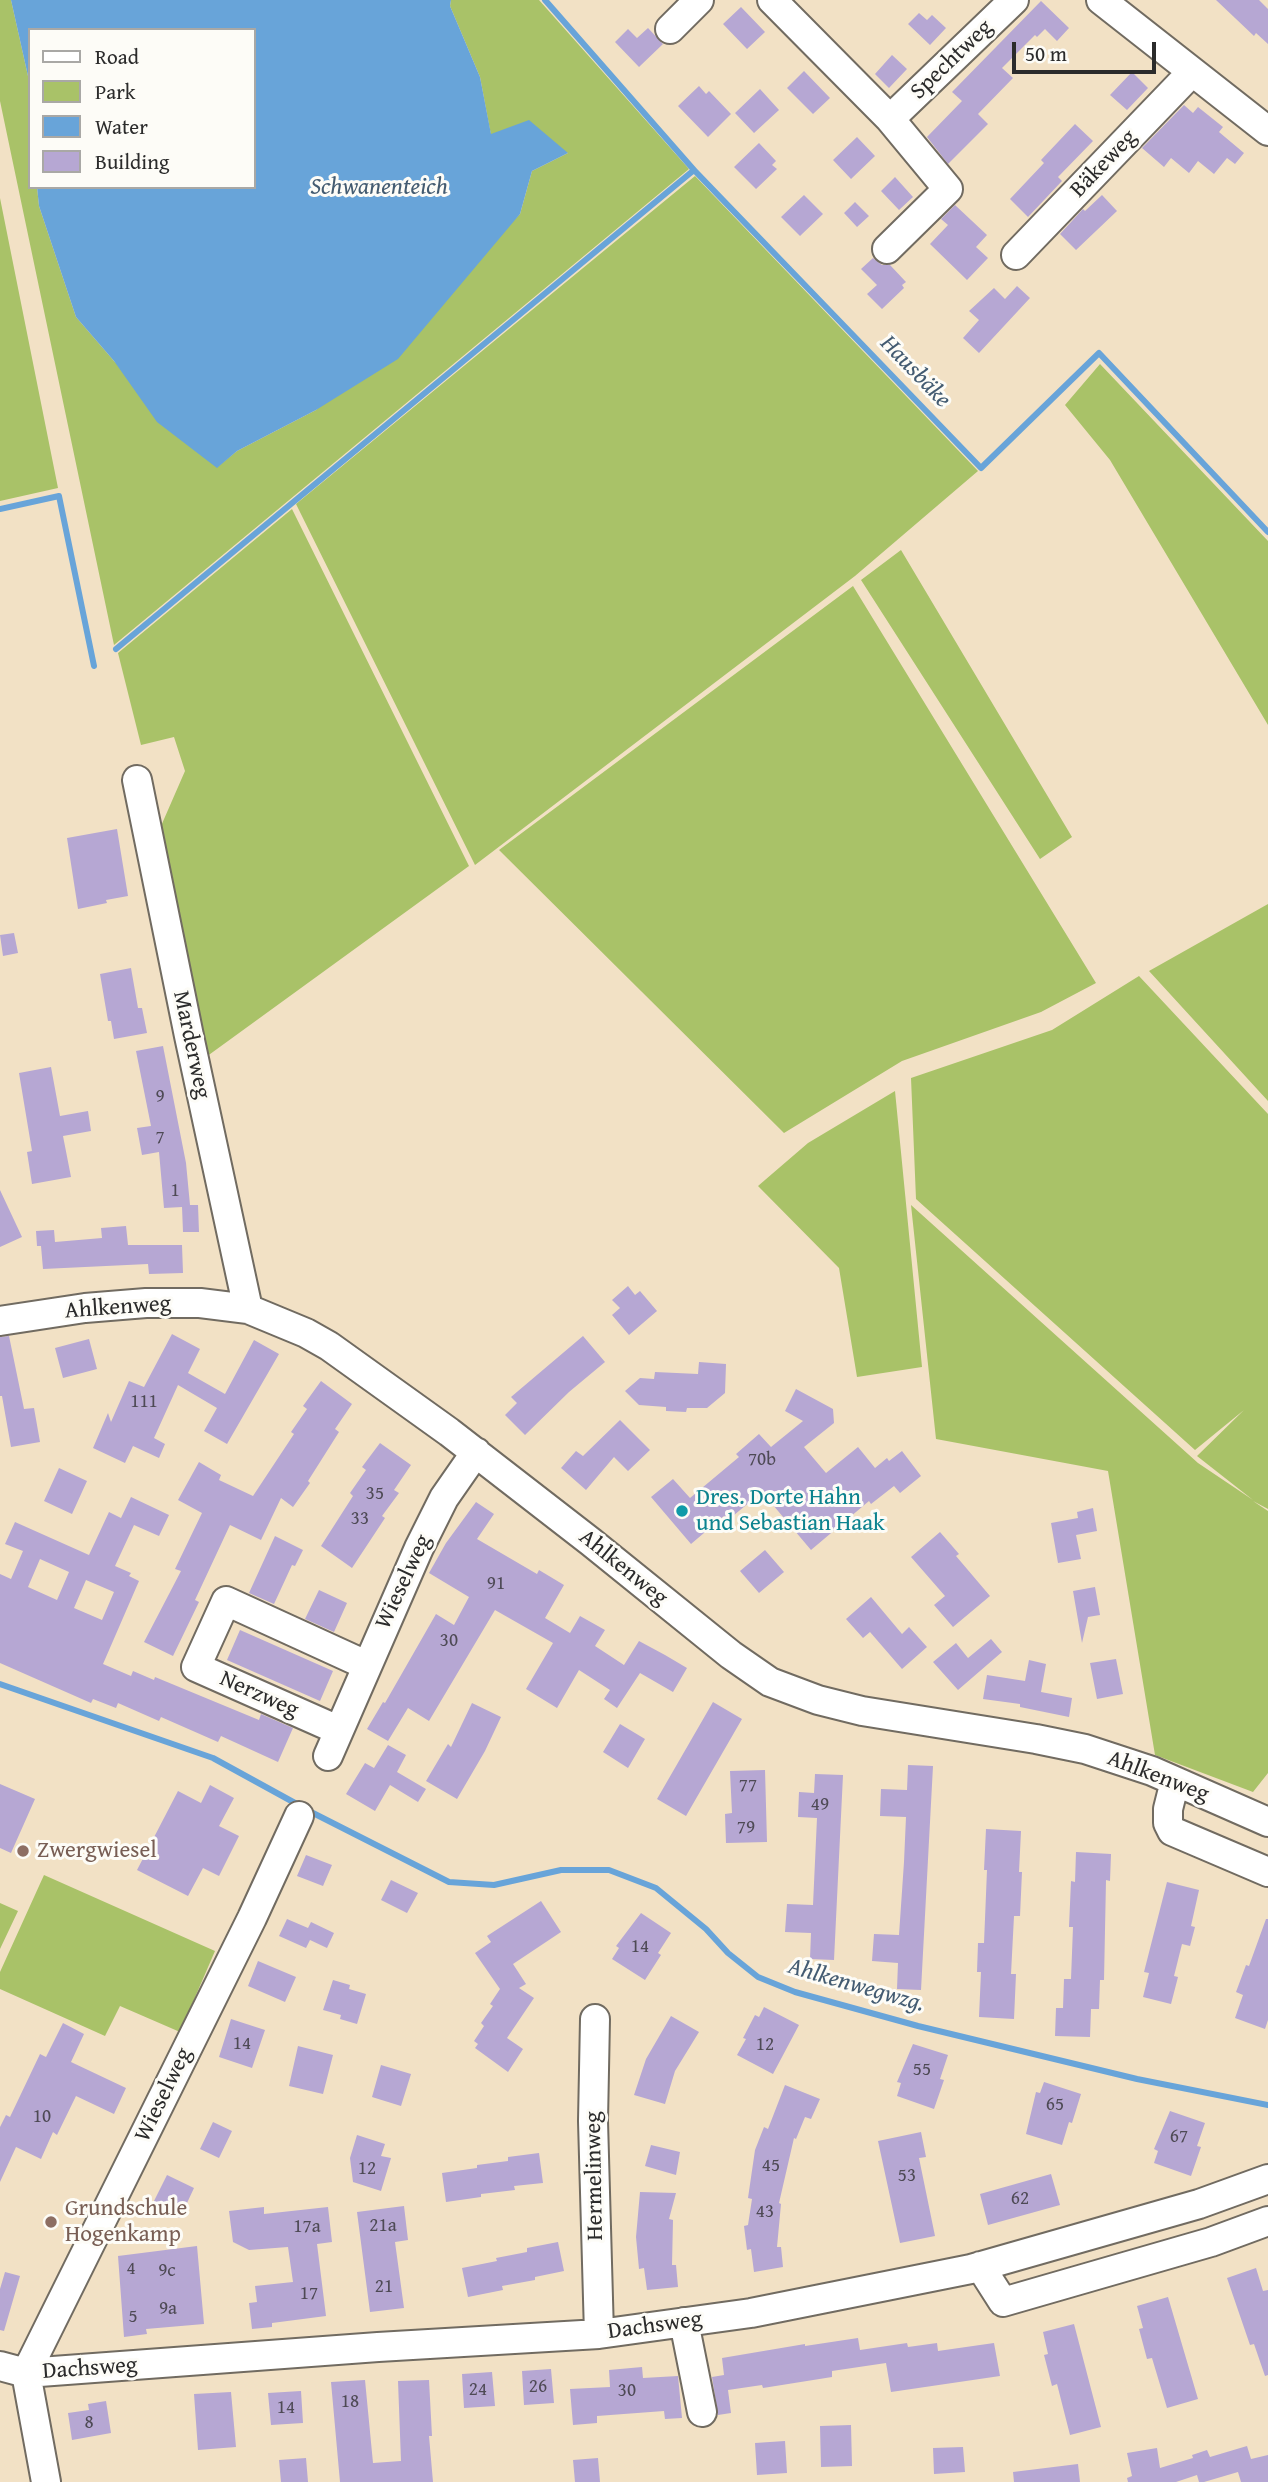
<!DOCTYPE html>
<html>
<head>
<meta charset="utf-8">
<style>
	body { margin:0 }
	#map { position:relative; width:1268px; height:2482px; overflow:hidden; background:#f2e1c5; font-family:"Gentium Book Plus",serif }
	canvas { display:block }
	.legend { position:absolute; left:28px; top:28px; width:228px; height:161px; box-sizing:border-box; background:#fdfcf7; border:2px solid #a9a8a5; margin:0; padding:9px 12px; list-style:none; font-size:21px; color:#2b2b2b }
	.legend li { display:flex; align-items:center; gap:14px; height:35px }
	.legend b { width:35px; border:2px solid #a9a8a5 }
	.scale { position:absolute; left:1012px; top:42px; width:144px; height:32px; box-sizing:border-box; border:4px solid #2b2b2b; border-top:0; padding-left:9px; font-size:21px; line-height:24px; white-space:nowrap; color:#2b2b2b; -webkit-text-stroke:5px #fdfcf7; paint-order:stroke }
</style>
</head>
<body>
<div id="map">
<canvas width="1268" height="2482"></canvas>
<ul class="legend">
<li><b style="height:9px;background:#fff"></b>Road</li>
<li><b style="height:19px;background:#a9c268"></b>Park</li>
<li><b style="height:19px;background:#68a4d9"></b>Water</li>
<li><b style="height:19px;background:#b6a7d3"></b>Building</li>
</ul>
<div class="scale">50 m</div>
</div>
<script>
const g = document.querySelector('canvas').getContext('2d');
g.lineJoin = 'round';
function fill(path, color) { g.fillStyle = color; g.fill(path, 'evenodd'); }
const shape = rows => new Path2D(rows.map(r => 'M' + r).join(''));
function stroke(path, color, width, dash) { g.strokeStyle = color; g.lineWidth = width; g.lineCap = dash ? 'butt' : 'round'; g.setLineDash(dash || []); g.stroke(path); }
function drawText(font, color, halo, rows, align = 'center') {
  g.font = font + ' "Gentium Book Plus",serif'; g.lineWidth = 6; g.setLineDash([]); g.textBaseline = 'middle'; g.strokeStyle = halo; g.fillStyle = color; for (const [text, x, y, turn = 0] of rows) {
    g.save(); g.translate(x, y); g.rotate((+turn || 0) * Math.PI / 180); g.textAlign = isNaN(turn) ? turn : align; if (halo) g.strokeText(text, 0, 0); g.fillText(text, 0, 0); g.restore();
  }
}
const green = shape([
	[0,0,11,0,30,85,30,187,37,187,39,206,76,317,114,361,217,467,237,451,316,410,520,214,532,171,568,153,491,135,480,77,450,6,451,0,539,0,689,169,114,645,0,101],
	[695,176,978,471,855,576,475,865,296,504],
	[0,198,58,488,0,501],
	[1100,364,1268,541,1268,725,1110,460,1065,405],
	[292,509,469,866,206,1057,161,826,185,771,174,737,141,745,118,653],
	[901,550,1072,837,1040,859,861,580],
	[853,586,1096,983,1041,1012,902,1061,784,1133,499,850],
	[1268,904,1268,1101,1149,971],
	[1139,976,1268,1114,1268,1509,1253,1501,1268,1511,1268,1773,1253,1792,1155,1755,1108,1471,936,1439,911,1205,1198,1463,1253,1500,1197,1456,1244,1410,1195,1450,916,1199,911,1078,1052,1030],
	[895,1091,922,1367,857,1377,839,1268,758,1186,808,1143],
	[44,1875,215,1951,180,2032,120,2006,105,2036,0,1989,0,1972],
	[0,1903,18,1911,0,1949]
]);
const water = shape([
	[11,0,451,0,450,6,480,77,491,134,529,120,568,153,532,171,520,214,398,359,316,410,237,451,217,468,157,422,114,361,76,317,39,206,37,187,254,187,254,30,30,30,30,85]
]);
const stream = shape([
	[545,0,694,170,981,468,1099,353,1268,532],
	[0,509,59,496,94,666],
	[116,649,694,170],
	[0,1684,213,1758,295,1803],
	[313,1813,449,1882,494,1885,561,1870,609,1870,656,1888,706,1929,728,1953,758,1977,795,1992,918,2026,1137,2079,1268,2105]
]);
const building = shape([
	[1216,0,1259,0,1268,9,1268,44,1256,33,1254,36],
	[1041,1,1069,28,1057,41,1045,29,1037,37,1035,35,1002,68,1013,78,978,114,988,124,948,164,927,137,962,101,952,92],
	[741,7,765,32,747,49,723,24],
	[919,13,927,20,932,15,946,28,930,45,908,24],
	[648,28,663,44,639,67,615,42,628,29,637,38],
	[892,55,907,69,889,88,875,74],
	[804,71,830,98,813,114,787,88],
	[1132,72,1148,88,1127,110,1110,95],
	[699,86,706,94,709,91,731,114,708,137,678,106],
	[760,89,779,110,754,133,735,113],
	[1184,105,1193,113,1198,107,1223,127,1219,132,1244,153,1235,164,1227,158,1214,174,1198,161,1189,173,1171,158,1164,167,1142,148],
	[1075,124,1093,141,1058,177,1062,181,1028,217,1010,199,1044,163,1041,160],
	[857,137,875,156,851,179,833,160],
	[759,143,776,161,772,165,777,169,756,189,734,167],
	[895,177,913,197,899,210,881,191],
	[804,195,823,214,800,236,781,217],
	[1102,195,1117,211,1076,250,1060,234,1083,209,1085,211],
	[855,202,869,216,857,227,844,213],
	[955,205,987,235,976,247,988,258,967,280,930,244,948,225,941,219],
	[873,258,882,265,890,265,906,282,902,285,904,288,882,309,867,294,877,285,861,269],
	[1017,286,1030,298,979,353,963,338,979,320,969,311,994,288,1005,299],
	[117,829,128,896,106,900,107,903,78,909,67,838],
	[14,933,18,953,3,956,0,935],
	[131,968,138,1008,142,1008,147,1033,114,1039,111,1021,108,1021,100,974],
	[163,1046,186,1163,190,1205,198,1205,199,1232,183,1232,182,1207,164,1208,159,1152,142,1155,137,1128,151,1126,136,1051],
	[51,1067,60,1116,88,1111,91,1131,63,1136,71,1177,32,1184,27,1152,32,1151,19,1073],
	[0,1190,22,1237,0,1247],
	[126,1226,128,1245,182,1245,183,1273,149,1274,148,1264,43,1269,41,1246,37,1246,36,1231,54,1230,55,1242,102,1238,101,1228],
	[628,1286,635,1295,640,1291,657,1311,629,1335,612,1315,620,1308,612,1300],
	[172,1334,200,1349,188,1373,225,1394,254,1340,279,1354,227,1444,204,1431,217,1408,178,1385,154,1438,165,1444,159,1458,133,1446,125,1463,93,1448,108,1413,111,1422,129,1381,144,1387],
	[9,1336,24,1409,34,1408,40,1442,11,1447,2,1396,0,1396,0,1337],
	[583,1336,605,1362,569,1392,525,1435,505,1415,517,1403,511,1397],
	[89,1339,97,1369,63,1378,55,1348],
	[699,1362,726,1364,725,1393,707,1408,687,1408,686,1412,666,1411,666,1407,639,1405,625,1391,640,1378,654,1379,655,1372,698,1374],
	[321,1381,352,1404,335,1429,339,1432,308,1481,310,1483,293,1507,281,1498,261,1540,230,1525,195,1600,199,1602,173,1656,144,1642,181,1571,175,1569,202,1513,178,1500,199,1462,221,1475,219,1480,253,1496,294,1434,291,1432,307,1409,303,1406],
	[796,1389,833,1409,834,1423,804,1447,826,1473,858,1447,875,1468,887,1458,889,1461,902,1451,921,1476,900,1493,894,1486,871,1504,869,1501,811,1550,762,1492,728,1520,724,1516,691,1544,651,1497,673,1479,690,1498,739,1457,736,1454,759,1434,771,1447,803,1421,785,1411],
	[620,1420,650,1450,628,1471,614,1457,586,1490,561,1468,576,1451,583,1456],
	[380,1443,411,1465,394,1490,399,1493,382,1516,385,1518,352,1568,321,1546,353,1496,350,1493,366,1470,362,1467],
	[59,1468,87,1481,72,1514,44,1501],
	[131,1497,169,1515,159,1536,134,1525,115,1566,131,1573,129,1576,139,1581,103,1664,131,1676,133,1671,154,1680,155,1677,259,1720,261,1714,293,1728,278,1762,221,1736,218,1742,161,1717,159,1721,118,1703,116,1708,93,1699,91,1703,0,1663,0,1574,11,1579,23,1551,5,1544,15,1522,89,1555,109,1512,121,1518],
	[40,1559,69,1572,57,1600,28,1587],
	[86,1580,114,1592,102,1620,74,1608],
	[476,1502,494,1514,477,1539,537,1574,539,1570,564,1585,545,1618,570,1633,580,1616,605,1630,595,1646,624,1665,639,1641,665,1655,687,1668,673,1692,640,1673,617,1708,604,1699,610,1690,579,1670,557,1708,526,1689,553,1643,495,1610,429,1721,408,1708,388,1741,367,1729,383,1702,385,1703,436,1614,454,1625,469,1597,429,1573,446,1543],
	[1093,1508,1097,1531,1076,1535,1081,1559,1058,1563,1051,1523,1078,1518,1077,1512],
	[940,1532,959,1554,956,1556,990,1596,953,1627,934,1605,945,1596,911,1557],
	[275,1536,303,1550,295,1566,292,1565,274,1604,249,1593],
	[765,1550,784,1572,759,1593,740,1571],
	[1095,1587,1100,1615,1088,1617,1082,1643,1073,1591],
	[319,1590,347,1603,334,1632,305,1619],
	[871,1597,902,1634,909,1627,927,1647,902,1669,870,1632,863,1638,846,1619],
	[240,1630,333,1671,320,1701,227,1660],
	[991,1639,1002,1652,958,1690,933,1662,956,1643,968,1658],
	[1116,1659,1123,1694,1097,1699,1090,1663],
	[1029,1660,1046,1664,1041,1692,1072,1698,1069,1717,1020,1707,1020,1704,983,1699,987,1675,1025,1681],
	[713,1702,742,1719,686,1816,657,1799],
	[472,1703,501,1717,485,1751,457,1799,426,1781,448,1744,451,1747],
	[620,1724,645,1739,628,1768,603,1752],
	[388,1745,406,1755,397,1772,426,1789,418,1802,390,1785,375,1811,346,1794,365,1763,374,1768],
	[908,1765,933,1766,921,1990,897,1989,898,1963,872,1961,874,1934,899,1935,904,1862,906,1817,880,1816,881,1789,907,1790],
	[765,1770,767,1842,726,1843,725,1814,732,1813,730,1771],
	[815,1774,843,1775,834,1960,810,1959,811,1933,785,1932,787,1904,813,1905,817,1818,798,1817,799,1792,814,1793],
	[0,1784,35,1799,11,1853,0,1848],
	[210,1785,234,1798,219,1826,239,1836,219,1876,203,1868,188,1896,137,1870,178,1791,201,1803],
	[986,1829,1021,1831,1019,1872,1022,1872,1020,1916,1014,1916,1011,1974,1016,1974,1014,2019,979,2017,981,1972,977,1972,978,1943,984,1943,987,1870,984,1870],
	[1076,1852,1111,1854,1110,1881,1106,1880,1104,1980,1100,1980,1099,2009,1091,2009,1090,2037,1055,2036,1056,2008,1063,2008,1064,1979,1071,1979,1073,1927,1069,1927,1071,1881,1075,1882],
	[306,1855,332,1865,323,1886,297,1876],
	[391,1880,418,1893,407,1913,381,1900],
	[1167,1882,1199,1890,1191,1926,1195,1927,1190,1946,1182,1944,1174,1976,1178,1977,1171,2004,1143,1997,1149,1973,1144,1972],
	[541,1901,561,1932,513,1964,526,1984,519,1988,534,1998,507,2038,523,2049,508,2072,475,2048,478,2044,474,2041,484,2026,481,2023,493,2006,490,2004,500,1989,475,1953,491,1942,487,1936],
	[641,1913,671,1933,658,1953,661,1955,645,1980,612,1959,619,1948,616,1946],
	[287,1919,308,1928,311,1922,334,1933,327,1948,310,1940,306,1948,279,1936],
	[1266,1919,1268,1919,1268,2020,1265,2029,1235,2018,1243,1995,1236,1992,1246,1965,1249,1966],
	[258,1961,296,1977,285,2002,248,1986],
	[333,1980,350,1985,349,1989,366,1994,357,2024,340,2019,341,2015,323,2010],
	[764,2007,799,2025,773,2074,737,2055,746,2039,743,2038,755,2015,759,2017],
	[671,2016,699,2032,675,2071,665,2104,634,2095,646,2059],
	[231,2019,265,2030,252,2068,219,2057],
	[63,2023,84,2034,71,2062,126,2088,114,2114,76,2096,57,2135,53,2132,41,2159,16,2147,0,2182,0,2127,6,2115,10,2117,40,2054,46,2057],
	[913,2044,948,2055,940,2079,944,2080,934,2109,897,2096,901,2083,897,2082],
	[298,2046,333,2055,323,2094,289,2086],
	[381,2065,411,2074,401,2106,372,2097],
	[1044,2082,1081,2094,1072,2123,1069,2122,1062,2145,1026,2134,1036,2092,1040,2093],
	[785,2085,820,2099,811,2119,805,2117,796,2139,794,2138,779,2203,781,2204,777,2247,781,2247,783,2267,754,2272,751,2249,747,2250,744,2226,748,2225,752,2199,748,2198,755,2150,764,2127,768,2129],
	[1170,2111,1205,2123,1197,2146,1201,2147,1191,2176,1154,2163,1158,2151,1154,2149],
	[213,2122,232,2131,219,2158,200,2149],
	[921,2132,926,2157,919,2158,935,2236,900,2243,878,2141],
	[357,2135,385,2144,381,2156,391,2158,381,2191,353,2182,350,2158],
	[651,2145,680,2152,676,2175,645,2166],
	[539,2153,543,2183,514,2186,515,2190,481,2194,481,2197,446,2202,442,2173,477,2168,477,2165,508,2161,508,2157],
	[1051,2174,1060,2205,988,2225,980,2194],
	[167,2175,194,2188,180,2218,152,2205],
	[640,2192,676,2193,669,2219,673,2220,672,2265,676,2265,678,2287,647,2290,644,2268,639,2269,636,2237],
	[404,2206,408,2240,395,2242,404,2308,370,2312,357,2212],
	[264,2207,264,2214,328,2207,332,2242,317,2244,326,2316,272,2323,272,2327,252,2329,249,2303,257,2302,255,2286,293,2282,288,2247,249,2250,233,2242,229,2211],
	[558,2242,564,2271,535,2277,535,2280,502,2286,503,2290,468,2297,462,2268,497,2261,496,2258,527,2252,527,2248],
	[197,2246,204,2324,146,2329,147,2334,124,2337,118,2256],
	[1256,2268,1263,2291,1268,2290,1268,2375,1265,2376,1254,2344,1250,2345,1227,2278],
	[5,2272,20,2276,4,2331,0,2330,0,2289],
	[1168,2297,1198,2399,1167,2408,1152,2358,1147,2359,1139,2329,1143,2328,1137,2306],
	[1074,2324,1101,2427,1070,2435,1057,2384,1052,2386,1044,2355,1048,2354,1043,2332],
	[858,2338,860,2350,907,2343,908,2347,937,2343,938,2351,994,2343,1000,2376,891,2392,886,2363,832,2371,832,2377,763,2388,762,2385,728,2390,731,2413,718,2415,712,2377,724,2375,722,2358,805,2344,805,2346],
	[642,2367,643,2378,678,2376,682,2418,665,2419,664,2411,597,2416,597,2423,573,2425,570,2389,610,2387,609,2370],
	[551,2369,554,2403,524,2405,522,2371],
	[492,2372,495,2406,464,2408,462,2374],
	[365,2380,373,2463,401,2461,398,2381,429,2380,432,2436,429,2436,433,2482,340,2482,331,2382],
	[301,2391,303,2423,271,2425,268,2393],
	[231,2392,236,2447,198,2450,194,2394],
	[106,2401,111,2433,72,2440,68,2413,89,2410,88,2404],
	[851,2425,852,2466,821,2467,820,2426],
	[785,2441,787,2473,757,2475,755,2443],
	[1247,2446,1251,2459,1268,2455,1268,2482,1241,2482,1238,2472,1204,2482,1199,2482,1197,2475,1176,2482,1128,2482,1127,2478,1132,2476,1127,2453,1157,2448,1160,2468,1193,2458,1192,2455,1207,2450,1210,2457],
	[963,2447,965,2472,934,2474,933,2448],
	[306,2458,308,2482,281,2482,279,2460],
	[598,2458,600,2482,575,2482,573,2460],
	[1078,2464,1080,2482,1014,2482,1013,2472]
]);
const minor = shape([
	[772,0,890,119,948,189,887,249],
	[1101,0,1268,131],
	[670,29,699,0],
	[890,119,1014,0],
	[1016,255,1192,72],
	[137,780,189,1036,248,1309],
	[0,1321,85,1308,146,1303,200,1303,248,1309,306,1333,329,1346,449,1432,591,1542,731,1655,770,1682,818,1700,862,1711,1036,1739,1085,1749,1152,1771,1268,1822],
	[338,1730,196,1667,226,1601,366,1665],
	[328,1756,419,1548,444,1498,476,1452],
	[1175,1781,1168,1809,1168,1823,1172,1831,1268,1872],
	[595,2019,593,2121,599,2334],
	[980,2266,1003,2302,1211,2242,1268,2221],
	[684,2322,702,2412],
	[0,2366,26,2373,46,2482],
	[26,2373,378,2347,599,2334,751,2313,971,2269,1199,2204,1268,2179],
	[26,2373,252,1918,299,1816]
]);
const markers = [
	[682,1511,7,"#0f9aa8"],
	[23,1851,7,"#8d6e63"],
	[51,2222,7,"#8d6e63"]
];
const numberNames = [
	["9",160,1097],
	["7",160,1138],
	["1",175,1191],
	["111",144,1402],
	["70b",762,1460],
	["35",375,1494],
	["33",360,1519],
	["91",496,1584],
	["30",449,1641],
	["77",748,1786],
	["49",820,1805],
	["79",746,1828],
	["14",640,1947],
	["14",242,2044],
	["12",765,2045],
	["55",922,2070],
	["65",1055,2105],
	["10",42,2117],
	["67",1179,2137],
	["45",771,2166],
	["12",367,2169],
	["53",907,2176],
	["62",1020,2199],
	["43",765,2212],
	["21a",383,2226],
	["17a",307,2227],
	["4",131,2269],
	["9c",167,2271],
	["21",384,2287],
	["17",309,2294],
	["9a",168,2309],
	["5",133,2317],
	["26",538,2387],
	["24",478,2390],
	["30",627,2391],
	["18",350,2402],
	["14",286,2408],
	["8",89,2423]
];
const streetNames = [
	["Spechtweg",952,60,-44],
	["Bäkeweg",1104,164,-46],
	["Marderweg",191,1045,78],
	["Ahlkenweg",118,1308,-4],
	["Ahlkenweg",623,1568,39],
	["Wieselweg",404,1582,-65],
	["Nerzweg",259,1695,24],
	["Ahlkenweg",1158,1777,21],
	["Wieselweg",164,2095,-64],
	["Hermelinweg",595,2176,-91],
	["Dachsweg",655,2326,-8],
	["Dachsweg",90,2369,-4]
];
const cultureNames = [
	["Dres. Dorte Hahn",696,1498],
	["und Sebastian Haak",696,1524]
];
const educationNames = [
	["Zwergwiesel",37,1851],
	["Grundschule",65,2209],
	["Hogenkamp",65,2235]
];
const waterNames = [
	["Schwanenteich",379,188],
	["Hausbäke",915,372,46],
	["Ahlkenwegwzg.",856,1986,16]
];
fill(green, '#a9c268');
fill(water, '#68a4d9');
stroke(stream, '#68a4d9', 6);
fill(building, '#b6a7d3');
stroke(minor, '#716b61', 32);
stroke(minor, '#fff', 28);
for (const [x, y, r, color] of markers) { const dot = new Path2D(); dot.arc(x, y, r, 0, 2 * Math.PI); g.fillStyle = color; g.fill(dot); stroke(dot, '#fdfcf7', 2.5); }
drawText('19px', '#4e4a55', null, numberNames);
drawText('23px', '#2b2b2b', '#fdfcf7', streetNames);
drawText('23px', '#0d838f', '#fdfcf7', cultureNames, 'left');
drawText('23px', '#785e54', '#fdfcf7', educationNames, 'left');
drawText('italic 24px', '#435b71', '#fdfcf7', waterNames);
</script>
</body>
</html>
